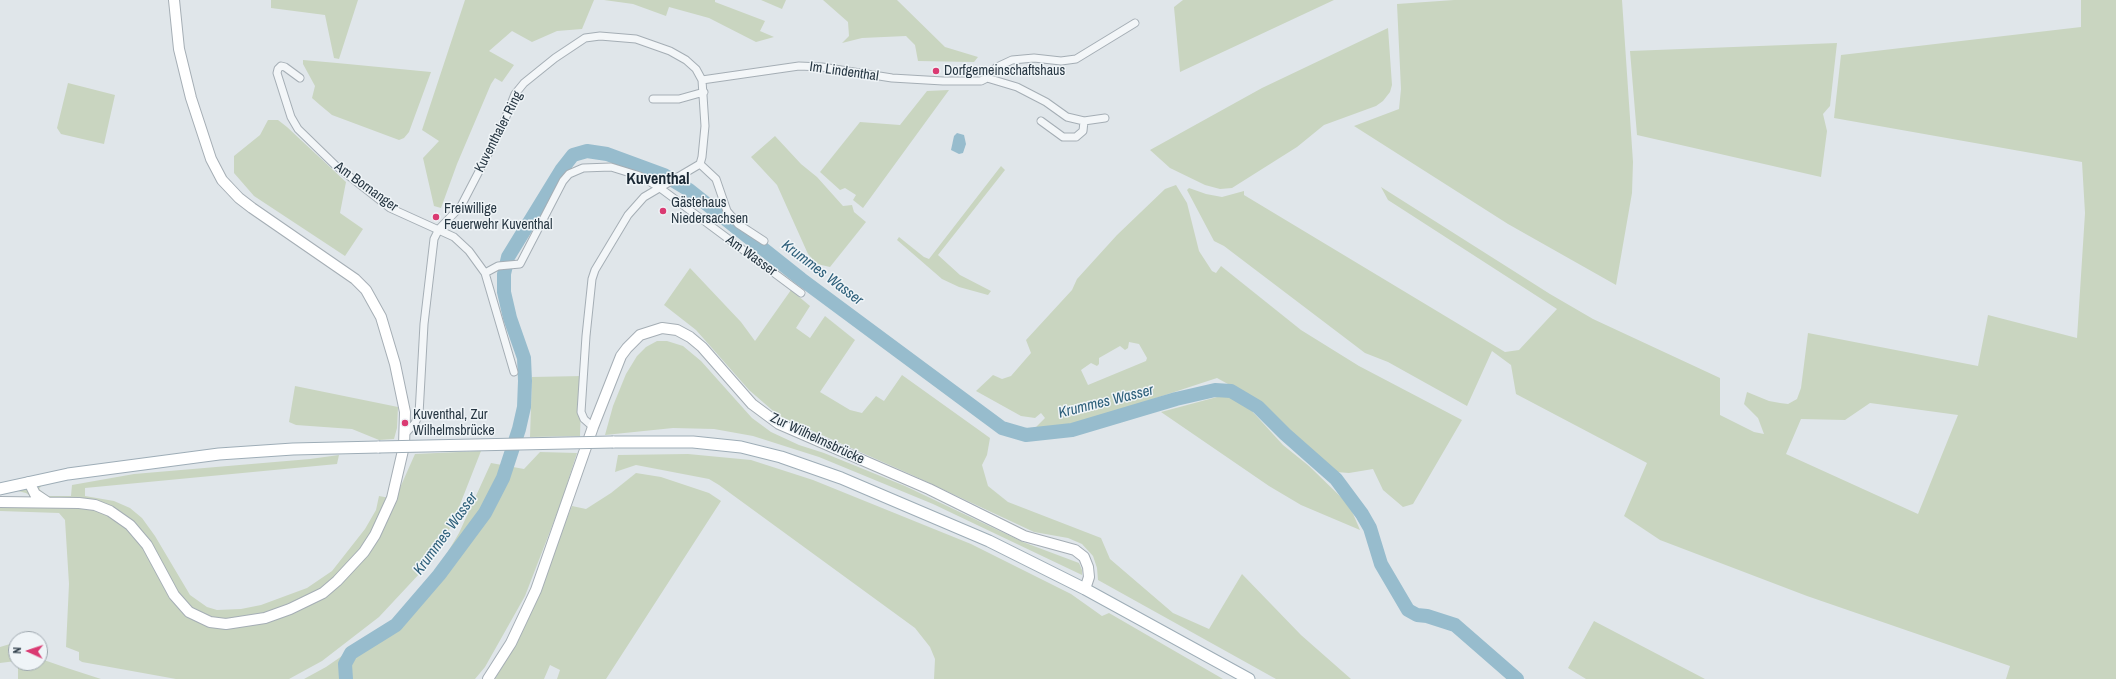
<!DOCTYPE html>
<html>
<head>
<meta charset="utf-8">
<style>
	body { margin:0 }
	#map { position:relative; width:2116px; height:679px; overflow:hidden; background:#e0e6ea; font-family:"Archivo Narrow",sans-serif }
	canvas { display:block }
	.north { position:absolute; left:8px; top:631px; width:40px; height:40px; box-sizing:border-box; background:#eff4f7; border:1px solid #9fa8af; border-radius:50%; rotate:273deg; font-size:11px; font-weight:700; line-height:16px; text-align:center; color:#273743 }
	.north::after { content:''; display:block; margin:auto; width:14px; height:18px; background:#da3a72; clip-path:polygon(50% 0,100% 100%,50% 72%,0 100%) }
</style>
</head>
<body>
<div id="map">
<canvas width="2116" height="679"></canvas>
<div class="north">N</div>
</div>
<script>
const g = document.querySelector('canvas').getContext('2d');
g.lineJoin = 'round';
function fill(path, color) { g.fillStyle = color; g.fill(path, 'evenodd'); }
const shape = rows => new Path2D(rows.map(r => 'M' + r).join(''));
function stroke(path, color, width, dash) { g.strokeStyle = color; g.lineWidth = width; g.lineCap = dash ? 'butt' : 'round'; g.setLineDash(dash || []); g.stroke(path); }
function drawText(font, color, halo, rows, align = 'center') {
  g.font = font + ' "Archivo Narrow",sans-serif'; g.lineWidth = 3; g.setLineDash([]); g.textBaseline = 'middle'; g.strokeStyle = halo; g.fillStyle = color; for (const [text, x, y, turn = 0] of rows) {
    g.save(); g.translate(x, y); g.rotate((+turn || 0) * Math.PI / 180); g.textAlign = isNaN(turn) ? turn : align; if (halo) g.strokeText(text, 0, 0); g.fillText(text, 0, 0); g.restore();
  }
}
const green = shape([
	[271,0,358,0,339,59,334,58,325,15,271,8],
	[465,0,594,0,582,29,557,31,532,42,512,31,489,51,514,65,502,82,495,78,491,84,457,164,441,208,434,206,423,158,439,141,422,130],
	[604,0,715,0,715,2,765,21,760,31,774,37,756,42,709,18,669,7,666,16,633,4],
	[761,0,786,0,782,9],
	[823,0,897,0,945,47,978,57,974,62,918,61,915,45,906,36,862,38,842,43,849,36,848,22],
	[1183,0,1334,0,1180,72,1174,7],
	[1454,0,1622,0,1633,162,1632,193,1616,285,1508,224,1354,126,1399,109,1401,89,1397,4],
	[2081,0,2116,0,2116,679,2006,679,2010,666,1807,596,1660,540,1624,516,1647,463,1516,394,1511,365,1492,351,1467,406,1388,362,1365,353,1224,246,1214,241,1187,190,1189,188,1206,194,1222,197,1244,191,1244,195,1505,352,1519,350,1557,309,1388,200,1381,187,1550,294,1593,319,1720,378,1720,415,1754,432,1764,434,1758,418,1744,404,1747,392,1769,401,1780,403,1788,404,1797,399,1801,388,1808,333,1978,366,1988,315,2077,338,2085,213,2082,162,1834,118,1841,55,2081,27],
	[1870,403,1958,415,1918,514,1786,454,1801,419,1845,420],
	[1388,28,1392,85,1390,92,1383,101,1376,106,1324,125,1297,147,1232,188,1220,189,1205,185,1170,168,1150,150,1262,88],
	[1837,43,1830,106,1823,114,1827,131,1821,177,1637,135,1630,51],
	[303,60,337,63,431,72,409,132,404,138,399,140,332,115,320,105,312,98,315,86,303,64],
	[68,83,115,95,104,144,61,134,57,128],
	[949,90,863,208,853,200,856,195,845,188,840,190,820,172,860,122,900,125,927,91],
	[268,120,278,120,287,127,346,182,340,213,363,229,345,256,254,196,234,173,234,156,260,135],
	[775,136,801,164,817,177,843,206,852,205,854,212,866,222,830,267,817,264,808,254,777,185,751,157],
	[1001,166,1005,170,938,255,960,275,991,291,988,295,959,287,942,279,897,240,899,237,924,257,929,259],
	[1176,185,1187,203,1199,251,1212,271,1216,273,1221,266,1301,330,1359,366,1462,420,1413,504,1403,507,1383,490,1373,469,1349,473,1336,472,1257,400,1217,378,1089,420,1044,429,1035,428,1045,418,1041,413,1035,418,1021,416,976,391,993,375,1002,379,1011,376,1031,353,1026,340,1072,290,1077,279,1117,235,1165,189],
	[1129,342,1139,344,1147,358,1146,361,1088,385,1081,370,1091,363,1097,366,1099,364,1099,358,1120,346,1125,350,1128,348],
	[690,268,741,322,755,341,791,290,810,306,796,328,810,338,825,316,855,340,820,392,850,410,862,413,876,396,884,401,902,375,990,438,987,455,982,465,988,486,1008,502,1101,538,1110,559,1173,613,1209,629,1242,574,1301,635,1351,679,1276,679,1098,580,1097,568,1093,556,1082,544,1068,538,1034,532,912,475,779,416,749,390,696,330,664,305],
	[657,341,667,341,683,346,701,361,752,418,771,432,799,445,824,453,905,486,1023,542,1079,563,1082,570,1082,575,933,504,819,457,753,436,714,429,673,428,605,435,613,406,626,374,637,356,646,347],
	[582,376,580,436,530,437,532,377],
	[295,386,398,407,397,428,394,439,379,440,352,429,296,425,289,422],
	[1229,396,1251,410,1283,445,1309,466,1344,500,1351,509,1360,530,1301,505,1269,486,1161,412,1217,397],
	[481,451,452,525,421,572,379,617,322,661,289,679,176,679,82,662,79,660,79,652,66,647,69,584,65,520,59,513,0,511,0,498,33,498,26,493,14,490,42,485,39,489,48,496,71,496,72,485,134,474,310,459,339,455,337,464,85,488,85,496,114,501,130,508,142,518,155,536,190,595,207,607,217,610,241,609,261,605,307,588,332,571,365,529,376,510,379,496,395,499,415,454],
	[540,452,577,453,561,503,525,596,485,667,475,679,304,679,326,667,394,620,443,560,459,533,491,463,524,469],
	[688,454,751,460,813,480,971,544,1071,594,1102,616,1109,613,1223,679,934,679,935,659,930,647,915,628,719,485,709,479,636,465,615,472,618,455],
	[636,473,661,477,709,493,721,501,606,679,557,679,560,670,550,665,544,679,495,679,515,645,572,506,586,509,611,493],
	[1594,621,1705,679,1586,679,1568,668],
	[10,644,16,644,16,661,0,663,0,647],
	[41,659,67,668,101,679,18,679,18,663,40,663]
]);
const water = shape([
	[957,133,964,135,966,144,963,153,959,154,951,150,954,136]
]);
const river = shape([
	[346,679,345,664,351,653,396,625,439,575,485,513,503,478,519,429,524,407,525,381,524,358,510,318,504,292,504,274,508,257,562,169,573,155,587,151,607,154,664,175,689,190,801,279,1002,428,1026,435,1072,430,1176,399,1215,390,1231,391,1258,407,1285,434,1336,479,1362,514,1370,528,1381,564,1408,610,1417,615,1427,616,1455,625,1517,679]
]);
const street = shape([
	[300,78,285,67,281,66,278,69,277,73,291,117,298,129,335,165,390,208,454,237,469,251,485,273,514,372],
	[987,78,990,73,997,67,1012,60,1034,58,1061,61,1076,59,1135,23],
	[987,78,1017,87,1046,102,1067,117,1084,121,1105,118],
	[702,80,799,66,822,67,892,78,943,81,981,81,987,78],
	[653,99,679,99,704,92],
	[1041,121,1063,137,1076,137,1083,131,1084,121],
	[700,164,716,179,727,211,738,224,764,241],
	[485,273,498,266,520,264,563,181,569,174,583,168,611,167,640,176,660,188,801,293],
	[405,434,415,423,419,414,424,324,434,239,439,229,461,206,501,129,515,94,524,83,555,58,585,38,600,36,636,39,670,51,686,60,696,69,702,80,705,126,702,157,700,164,644,197,628,215,595,270,592,279,586,336,581,412,584,419,593,427]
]);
const secondary = shape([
	[29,482,35,494,47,502],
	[0,502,79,503,95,505,110,511,130,525,147,545,174,595,189,612,210,622,226,624,265,618,290,609,323,593,337,581,364,552,375,535,392,498,404,446,405,412,395,364,381,317,366,290,355,279,252,208,239,198,222,180,211,159,191,98,179,49,174,0],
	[488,679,511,643,536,590,593,427,621,356,627,348,640,335,662,328,677,330,690,337,702,347,752,404,779,424,929,489,1024,536,1075,550,1084,557,1088,567,1089,577,1085,589]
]);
const primary = shape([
	[613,442,693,442,741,447,781,457,841,478,989,541,1085,589,1249,679],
	[0,489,68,474,219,454,293,449,379,447]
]);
const primaryBridge = shape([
	[379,447,613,442]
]);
const markers = [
	[936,71,4,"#da3a72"],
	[663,211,4,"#da3a72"],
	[436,217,4,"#da3a72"],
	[405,423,4,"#da3a72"]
];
const poiNames = [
	["Dorfgemeinschaftshaus",944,71],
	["Gästehaus",671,203],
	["Niedersachsen",671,219],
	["Freiwillige",444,209],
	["Feuerwehr Kuventhal",444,225],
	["Kuventhal, Zur",413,415],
	["Wilhelmsbrücke",413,431]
];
const streetNames = [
	["Im Lindenthal",844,72,8],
	["Kuventhaler Ring",499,132,-63],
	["Am Bornanger",366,187,36],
	["Am Wasser",751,256,36],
	["Zur Wilhelmsbrücke",817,439,25]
];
const waterNames = [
	["Krummes Wasser",822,273,37],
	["Krummes Wasser",1106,402,-14],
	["Krummes Wasser",446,534,-54]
];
const quarterNames = [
	["Kuventhal",658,180]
];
fill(green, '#c9d5c0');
fill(water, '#97bccd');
stroke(river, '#97bccd', 14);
stroke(street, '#a5aeb5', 9);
stroke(secondary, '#a5aeb5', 12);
stroke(primary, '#9eadb7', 13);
stroke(street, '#f3f6f8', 7);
stroke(secondary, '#fff', 10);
stroke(primary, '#fff', 11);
stroke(primaryBridge, '#9eadb7', 13, []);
stroke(primaryBridge, '#fff', 11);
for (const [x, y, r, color] of markers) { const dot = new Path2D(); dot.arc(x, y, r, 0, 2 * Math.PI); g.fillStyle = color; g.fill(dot); stroke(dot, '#eff4f7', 1.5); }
drawText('14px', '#273743', '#eff4f7', poiNames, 'left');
drawText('14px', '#273743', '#eff4f7', streetNames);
drawText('italic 15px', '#2d5f7a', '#eff4f7', waterNames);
drawText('bold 16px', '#192733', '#eff4f7', quarterNames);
</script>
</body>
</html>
